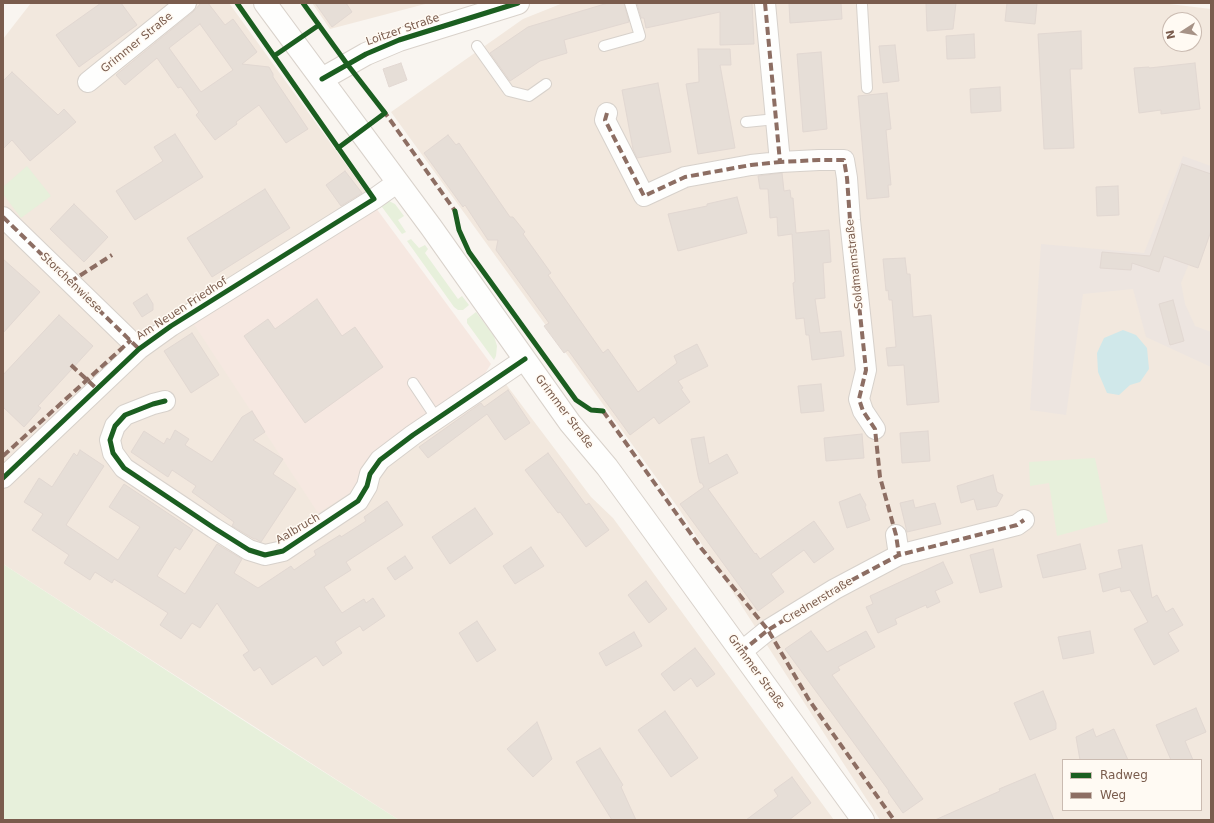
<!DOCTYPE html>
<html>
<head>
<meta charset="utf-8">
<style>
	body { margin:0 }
	#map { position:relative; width:1214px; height:823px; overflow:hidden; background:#f9f5f0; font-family:"DejaVu Sans",sans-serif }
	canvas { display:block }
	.frame { position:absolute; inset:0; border:4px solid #7a5c4d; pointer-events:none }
	.legend { position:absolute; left:1062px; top:759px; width:140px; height:52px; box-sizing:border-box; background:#fffaf3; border:1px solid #cabbb1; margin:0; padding:5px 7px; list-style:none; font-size:12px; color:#7a5c4d }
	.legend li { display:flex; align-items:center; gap:8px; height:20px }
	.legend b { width:20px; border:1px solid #cabbb1 }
	.north { position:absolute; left:1162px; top:12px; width:40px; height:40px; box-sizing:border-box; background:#fffaf3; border:1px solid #cabbb1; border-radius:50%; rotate:258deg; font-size:11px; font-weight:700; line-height:16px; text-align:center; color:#7a5c4d }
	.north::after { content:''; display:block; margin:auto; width:14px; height:18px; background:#a69286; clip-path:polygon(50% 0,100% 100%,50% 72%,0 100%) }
</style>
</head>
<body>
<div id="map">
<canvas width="1214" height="823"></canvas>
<div class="frame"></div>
<ul class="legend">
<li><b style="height:5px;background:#1b5e20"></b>Radweg</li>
<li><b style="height:5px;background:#8d6e63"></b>Weg</li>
</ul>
<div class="north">N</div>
</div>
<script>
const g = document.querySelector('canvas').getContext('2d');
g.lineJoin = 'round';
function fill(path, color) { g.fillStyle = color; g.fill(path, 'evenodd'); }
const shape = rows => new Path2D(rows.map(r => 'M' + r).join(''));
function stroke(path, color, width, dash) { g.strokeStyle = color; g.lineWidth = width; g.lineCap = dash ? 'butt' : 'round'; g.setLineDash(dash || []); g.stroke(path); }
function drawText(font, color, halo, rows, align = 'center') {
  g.font = font + ' "DejaVu Sans",sans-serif'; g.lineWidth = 3; g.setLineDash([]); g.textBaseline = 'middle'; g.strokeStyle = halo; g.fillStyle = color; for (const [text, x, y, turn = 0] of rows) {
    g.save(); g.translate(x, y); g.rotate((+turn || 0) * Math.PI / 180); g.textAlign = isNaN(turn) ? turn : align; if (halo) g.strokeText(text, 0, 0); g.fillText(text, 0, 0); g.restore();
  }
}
const residential = shape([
	[31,3,229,3,368,195,145,331,3,468,3,39],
	[312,3,429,3,330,29],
	[563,3,1161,3,1211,9,1211,819,1209,820,880,820,679,509,391,112,523,19],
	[1170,20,1194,20,1194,44,1170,44],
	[1063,760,1201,760,1201,810,1063,810],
	[191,320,364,467,505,383,591,497,613,518,834,820,399,820,3,564,3,488,139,356]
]);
const commercial = shape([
	[373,204,491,364,484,375,358,488,318,513,191,320]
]);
const industrial = shape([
	[1183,156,1211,166,1211,210,1181,283,1185,304,1195,326,1211,332,1211,367,1146,337,1133,289,1083,294,1066,415,1030,410,1041,244,1144,253]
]);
const green = shape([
	[27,166,51,196,21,218,3,194,3,187],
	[383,200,389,201,395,204,404,216,398,220,406,232,402,234,379,203],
	[411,239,419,248,425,245,428,249,425,253,458,299,462,296,469,305,463,310,458,310,454,307,407,241],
	[476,312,494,336,497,346,496,356,494,360,467,323,467,319],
	[1095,458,1108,522,1057,536,1049,483,1030,486,1029,462],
	[3,564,252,726,399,820,3,820]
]);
const water = shape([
	[1123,330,1136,335,1147,348,1149,369,1140,382,1130,385,1119,395,1107,393,1098,372,1097,353,1104,338]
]);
const building = shape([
	[101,3,121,3,137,25,79,67,56,35,101,3],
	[201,3,208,3,225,25,233,19,257,52,242,64,269,67,273,74,273,77,308,129,286,143,259,105,236,122,237,124,215,140,196,115,199,112,181,87,178,88,157,58,125,85,116,75,193,12,201,3],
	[200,24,233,70,201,92,169,48,200,24],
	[315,3,346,3,352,12,332,27,315,3],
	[608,3,624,3,629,22,564,40,567,53,540,61,510,81,490,53,528,27,608,3],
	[637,3,752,3,754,44,720,45,720,12,646,28,644,18,641,18,637,3],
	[789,3,841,3,842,19,790,23,789,3],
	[926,3,956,3,953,29,927,31,926,3],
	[1007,3,1037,3,1035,24,1005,21,1007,3],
	[1081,31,1082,69,1070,69,1074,148,1044,149,1038,34,1081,31],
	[974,34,975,58,947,59,946,36,974,34],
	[895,45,899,81,883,83,879,46,895,45],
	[698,49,730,49,731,65,720,65,735,148,698,154,686,84,699,82,698,49],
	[821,52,827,129,803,132,797,54,821,52],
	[401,63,407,80,389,87,383,69,401,63],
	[1195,63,1200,109,1161,114,1161,110,1139,113,1134,68,1149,67,1149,68,1195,63],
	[12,72,58,115,64,109,76,122,30,161,12,140,3,149,3,81,12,72],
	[658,83,671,152,637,158,633,149,622,90,658,83],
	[1000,87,1001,111,971,113,970,89,1000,87],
	[887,93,891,129,886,130,891,185,888,185,889,197,867,199,858,96,887,93],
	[175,134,203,177,135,220,116,191,163,161,154,147,175,134],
	[448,135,456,145,459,143,510,217,513,217,525,232,523,234,551,273,548,275,603,353,608,349,638,392,677,363,674,356,697,344,708,366,678,381,683,388,681,389,690,402,659,424,654,417,630,435,568,350,564,353,544,326,549,323,496,250,498,240,488,240,465,205,463,207,424,153,448,135],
	[1182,164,1211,174,1211,231,1198,268,1164,256,1159,272,1132,263,1131,270,1100,268,1102,252,1150,256,1182,164],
	[345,171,362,193,341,206,326,185,345,171],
	[782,173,784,191,790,190,791,198,793,198,796,233,829,230,831,262,823,263,825,298,815,299,820,333,841,331,844,356,812,360,809,335,806,335,804,318,796,319,793,283,795,282,792,234,778,236,777,217,770,218,768,189,760,189,758,176,782,173],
	[1118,186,1119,215,1097,216,1096,187,1118,186],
	[265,189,290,228,212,277,187,238,265,189],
	[737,197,747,233,678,251,668,214,707,206,707,204,737,197],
	[74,204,108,237,84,262,50,229,74,204],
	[905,258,907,274,910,274,913,317,931,315,939,402,907,405,904,365,888,366,886,348,896,347,892,300,889,300,888,290,886,291,883,259,905,258],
	[3,259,40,292,3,333,3,259],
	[147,294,153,304,153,310,142,317,133,303,147,294],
	[317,299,342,336,355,327,383,367,305,423,244,336,268,319,275,329,317,299],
	[1173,300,1184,341,1170,345,1159,304,1173,300],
	[59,315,93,346,38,406,41,408,24,427,3,407,3,375,59,315],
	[192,333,219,375,191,393,164,351,192,333],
	[821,384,824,411,801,413,798,386,821,384],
	[508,390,530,423,505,440,487,414,428,458,419,447,481,403,484,407,508,390],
	[252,411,265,432,253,440,283,459,273,474,296,489,261,542,256,539,254,539,232,526,234,522,192,492,196,486,172,470,168,477,131,452,144,431,164,444,167,438,170,440,175,430,189,439,185,445,212,462,242,417,252,411],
	[928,431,930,461,902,463,900,433,928,431],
	[862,434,864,458,826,461,824,438,862,434],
	[704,437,709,464,727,454,738,473,708,489,755,554,756,553,760,559,814,521,834,549,814,563,804,550,771,574,784,592,758,611,680,504,704,487,702,483,700,483,698,476,691,439,704,437],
	[80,450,104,466,66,525,118,560,140,527,109,507,124,484,193,530,180,550,175,547,157,576,185,594,217,544,242,559,234,573,258,588,291,566,294,570,316,555,314,551,340,535,341,537,366,521,364,517,387,501,403,525,346,562,351,570,324,587,342,613,364,599,366,603,373,598,385,616,363,631,360,626,335,642,342,653,323,666,316,656,272,685,260,667,254,671,243,655,249,651,217,603,200,628,192,623,181,639,160,625,168,613,114,579,112,583,95,572,90,580,64,563,69,555,32,530,43,514,24,502,39,478,52,487,74,453,77,456,80,450],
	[548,453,586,505,589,503,609,530,586,547,560,512,558,513,525,470,548,453],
	[993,475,997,492,1003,495,997,506,977,510,974,499,961,503,957,486,993,475],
	[860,494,866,505,865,507,870,520,847,528,839,502,860,494],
	[913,500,915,508,935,503,941,524,907,532,900,503,913,500],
	[475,508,493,534,450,564,432,537,475,508],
	[1080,544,1086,569,1043,578,1037,555,1080,544],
	[1142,545,1152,598,1157,595,1166,612,1173,608,1183,625,1168,633,1179,651,1154,665,1134,629,1148,622,1130,590,1121,592,1120,587,1103,592,1099,574,1122,568,1118,550,1142,545],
	[531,547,544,566,515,584,503,566,531,547],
	[993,549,1002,587,980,593,970,555,993,549],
	[405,556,413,568,395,580,387,568,405,556],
	[943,562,953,583,935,591,940,602,927,608,926,605,895,619,897,624,878,633,866,607,873,604,870,596,943,562],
	[646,581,667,609,649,623,628,595,646,581],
	[477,621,496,650,477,662,459,633,477,621],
	[811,631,827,652,866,631,875,647,838,667,840,670,832,675,923,799,903,813,888,792,889,791,785,649,811,631],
	[1090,631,1094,653,1063,659,1058,637,1090,631],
	[634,632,642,646,606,666,599,653,634,632],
	[695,648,715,674,697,687,691,678,674,691,661,674,695,648],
	[1043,691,1056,723,1056,729,1030,740,1014,703,1043,691],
	[1196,708,1206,732,1185,741,1193,760,1171,760,1156,725,1196,708],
	[665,711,698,758,671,777,638,730,665,711],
	[537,722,552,759,533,777,507,749,537,722],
	[1093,729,1096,737,1114,729,1128,760,1080,760,1076,737,1093,729],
	[600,748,623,785,621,787,636,820,612,820,576,762,600,748],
	[1035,774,1054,820,935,820,1000,791,999,789,1035,774],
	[792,777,811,803,789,820,746,820,778,796,774,790,792,777]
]);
const service = shape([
	[862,5,867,88],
	[477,46,509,91,529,96,546,84],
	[604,46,640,36,630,3],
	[746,122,776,119],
	[413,383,437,419]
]);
const minor = shape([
	[765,3,780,162,819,160,844,160,847,178,850,220,866,370,859,399,863,411,875,429],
	[88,82,186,3],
	[607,113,605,120,644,196,685,177,751,165,780,162],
	[3,217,139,349],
	[165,401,153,404,125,415,115,426,110,440,113,453,124,468,214,528,249,550,265,555,283,551,358,501,367,486,370,474,380,460,413,435,525,359],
	[3,478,139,349,171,326,374,199,398,182],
	[896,535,899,555],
	[741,652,768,630,835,589,899,555,1017,525,1024,520]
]);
const secondary = shape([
	[265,3,431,227,570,423,607,467,642,515,863,820],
	[322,79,366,54,399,40,518,3]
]);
const quiet = shape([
	[765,3,780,162,819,160,844,160,847,178,850,220,866,370,859,399,863,411,875,429,880,477,896,535,899,555],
	[383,110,455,211],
	[607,113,605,120,644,196,685,177,751,165,780,162],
	[3,217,139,349],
	[70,282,112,255],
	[71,365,97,389],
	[603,411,701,548,768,630,809,700,894,820],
	[3,456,131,340],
	[741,652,768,630,835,589,899,555,1017,525,1024,520]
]);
const cycleway = shape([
	[303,3,347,64,385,113,338,148],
	[274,56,319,25],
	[322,79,366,54,399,40,518,3],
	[455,211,459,230,469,252,576,400,591,410,603,411],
	[165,401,153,404,125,415,115,426,110,440,113,453,124,468,214,528,249,550,265,555,283,551,358,501,367,486,370,474,380,460,413,435,525,359],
	[3,478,139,349,171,326,374,199,237,3]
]);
const streetNames = [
	["Loitzer Straße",403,30,-19],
	["Grimmer Straße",137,43,-39],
	["Soldmannstraße",855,264,-96],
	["Storchenwiese",71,283,44],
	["Am Neuen Friedhof",182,309,-33],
	["Grimmer Straße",564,412,53],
	["Aalbruch",298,529,-31],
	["Crednerstraße",818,601,-31],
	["Grimmer Straße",756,672,54]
];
fill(residential, '#f2e8de');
fill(commercial, '#f6e8e1');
fill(industrial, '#ede5e0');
fill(green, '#e7f0db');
fill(water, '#d0e8ea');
fill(building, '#e6ded7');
stroke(building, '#e2d8d2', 1);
stroke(service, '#d7d1cb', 12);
stroke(minor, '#d7d1cb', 22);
stroke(secondary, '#d9d2cb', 24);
stroke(service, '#fefefd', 10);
stroke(minor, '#fefefd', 20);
stroke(secondary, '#fefefd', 22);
stroke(quiet, '#8d6e63', 4, [8, 4]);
stroke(cycleway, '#1b5e20', 5);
drawText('11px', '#7a5c4d', '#fffaf3', streetNames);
</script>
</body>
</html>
